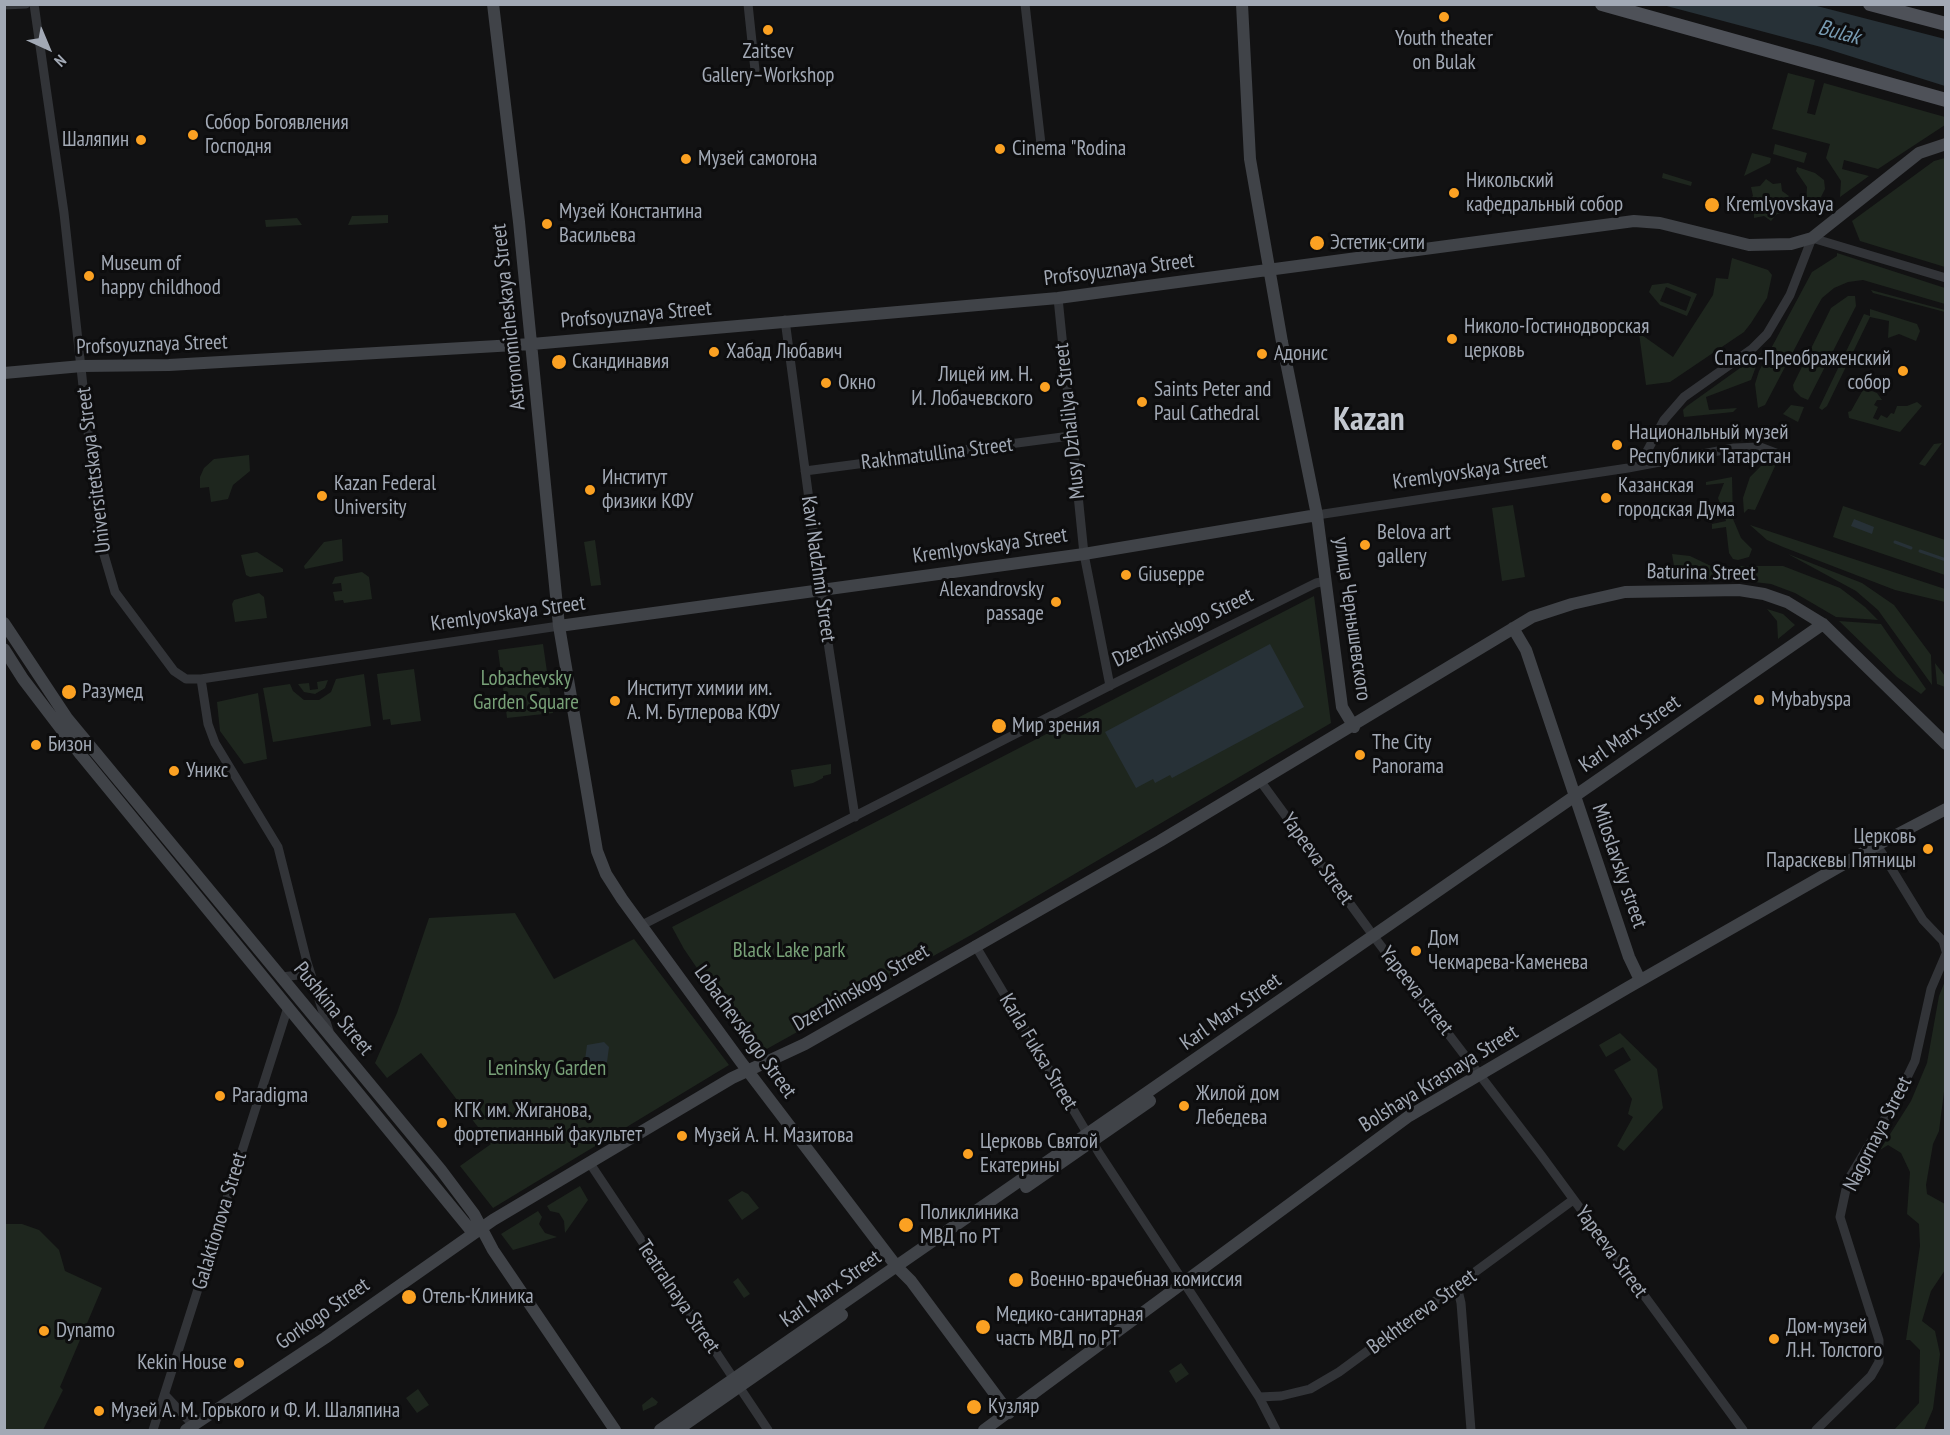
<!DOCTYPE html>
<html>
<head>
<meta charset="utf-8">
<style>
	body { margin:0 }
	#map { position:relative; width:1950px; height:1435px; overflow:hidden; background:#121213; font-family:"PT Sans Narrow",sans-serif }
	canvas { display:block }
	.frame { position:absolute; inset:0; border:6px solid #a2a9b5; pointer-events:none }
	.north { position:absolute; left:18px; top:18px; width:60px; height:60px; -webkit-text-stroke:4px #0d0d0e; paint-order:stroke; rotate:136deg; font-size:16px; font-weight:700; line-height:24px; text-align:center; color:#a2a9b5 }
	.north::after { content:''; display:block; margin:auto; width:21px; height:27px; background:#a2a9b5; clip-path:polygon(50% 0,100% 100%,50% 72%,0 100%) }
</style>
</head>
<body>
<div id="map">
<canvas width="1950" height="1435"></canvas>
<div class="frame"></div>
<div class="north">N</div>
</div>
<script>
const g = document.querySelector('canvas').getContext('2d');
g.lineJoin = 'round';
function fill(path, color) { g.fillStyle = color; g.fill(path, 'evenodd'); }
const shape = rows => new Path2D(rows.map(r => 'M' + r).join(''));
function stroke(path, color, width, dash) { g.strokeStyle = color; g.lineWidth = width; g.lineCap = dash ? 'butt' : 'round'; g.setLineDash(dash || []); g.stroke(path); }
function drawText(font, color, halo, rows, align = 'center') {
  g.font = font + ' "PT Sans Narrow",sans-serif'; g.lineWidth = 6; g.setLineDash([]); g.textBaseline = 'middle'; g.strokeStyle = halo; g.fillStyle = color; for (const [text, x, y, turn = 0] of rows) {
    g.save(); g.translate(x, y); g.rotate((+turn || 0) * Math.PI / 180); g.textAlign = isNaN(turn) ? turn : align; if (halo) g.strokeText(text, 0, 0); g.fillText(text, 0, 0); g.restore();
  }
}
const green = shape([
	[1788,73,1815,80,1807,113,1815,115,1824,83,1945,117,1945,125,1878,169,1844,160,1842,169,1869,176,1840,197,1841,181,1826,158,1830,144,1772,129],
	[1775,144,1807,153,1804,163,1773,154],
	[1752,153,1771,158,1770,163,1744,176],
	[1945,158,1945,267,1860,241,1852,221,1934,161],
	[1797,167,1815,173,1824,180,1825,189,1818,203,1806,205,1807,187,1796,171],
	[1663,173,1692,182,1691,186,1662,178],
	[1766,179,1773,184,1781,183,1782,191,1789,196,1783,204,1785,213,1777,214,1771,221,1764,216,1754,218,1754,209,1746,203,1753,196,1751,187,1760,186],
	[388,215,388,223,348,225,352,216],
	[297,218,302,225,266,227,265,220],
	[1837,253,1945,288,1945,304,1863,280,1848,282,1834,288,1822,298,1814,312,1765,405,1758,408,1755,384,1759,371,1812,272,1837,256],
	[1732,258,1768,270,1772,275,1767,298,1751,323,1744,332,1670,382,1646,385,1639,333,1673,357,1713,295,1716,278,1728,279],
	[1668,283,1697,294,1687,316,1660,305,1649,292,1652,285],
	[1666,287,1691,297,1686,311,1660,301],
	[1871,290,1945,310,1945,312,1873,293],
	[1848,296,1855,296,1856,306,1808,400,1801,397,1794,390,1793,385,1831,308],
	[1870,309,1917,324,1920,331,1916,341,1899,334,1888,338,1889,321,1870,317,1827,406,1822,410,1819,408,1864,314,1870,316],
	[1761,353,1751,380,1706,397,1709,410,1737,408,1733,412,1684,417,1683,410,1687,406],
	[1864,388,1877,393,1882,400,1877,400,1874,405,1878,407,1873,418,1878,420,1881,415,1887,418,1891,413,1894,414,1897,406,1907,406,1917,402,1922,406,1900,432,1849,418,1848,412,1851,411],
	[1791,405,1804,407,1798,422,1783,414],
	[1942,443,1925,466,1919,464,1934,444],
	[249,455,250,471,233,485,228,499,211,502,209,487,200,488,200,477,204,468,214,459],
	[1776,464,1755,510,1748,509,1744,513,1743,498,1750,477,1761,466],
	[1732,477,1733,519,1741,538,1752,549,1749,557,1738,560,1733,559,1729,553,1726,527,1712,529,1712,524,1726,521,1718,498,1724,483,1706,485,1706,482],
	[1513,505,1525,577,1502,581,1492,508],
	[1843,506,1945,540,1945,575,1833,537],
	[1750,525,1945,589,1945,602,1895,590,1783,547,1767,540],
	[342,539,343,561,305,569,304,566,324,542],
	[595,540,601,585,591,586,584,542],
	[257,552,283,569,283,572,250,577,246,575,241,555],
	[1672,554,1690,556,1711,566,1783,566,1840,588,1865,607,1878,620,1836,617,1795,593,1771,584,1729,579,1694,580,1674,566],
	[1788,554,1862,583,1894,605,1931,655,1932,685,1878,610,1856,591],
	[362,572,369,577,372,599,344,603,343,600,335,601,333,592,342,591,341,583,332,584,335,577],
	[259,593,264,597,267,618,235,622,232,604,234,600],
	[1314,596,1331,723,971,935,756,1055,684,949,672,927],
	[1767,609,1783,614,1795,625,1778,639,1777,621],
	[1839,621,1881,624,1926,689,1921,694,1897,677],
	[543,644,553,713,507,718,498,650],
	[1935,663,1945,676,1945,687,1937,684],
	[414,669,421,721,391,725,390,719,383,720,377,674],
	[364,674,371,726,273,742,263,688,290,684,293,691,304,700,319,700,331,692,336,679],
	[328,680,325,688,315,694,304,692,298,684,309,683,310,690,318,689,317,682],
	[258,693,267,759,244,764,220,731,217,702],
	[831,764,831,774,823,776,823,778,813,783,794,787,791,770],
	[515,913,554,979,634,939,729,1065,493,1208,460,1166,491,1144,421,1053,387,1078,375,1063,397,1013,429,918],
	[1945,981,1945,1084,1939,1131,1933,1144,1926,1185,1927,1194,1945,1204,1945,1270,1931,1291,1922,1321,1935,1331,1940,1354,1933,1409,1924,1430,1894,1430,1919,1403,1920,1350,1910,1340,1906,1340,1920,1246,1919,1224,1907,1214,1910,1172,1901,1153,1888,1145,1880,1150,1911,1101,1927,1063,1939,996],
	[1620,1033,1657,1069,1663,1108,1624,1151,1617,1146,1633,1117,1628,1114,1632,1099,1614,1070,1631,1060,1623,1047,1606,1057,1599,1045],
	[580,1186,588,1200,565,1233,564,1221,559,1213,550,1211,547,1206],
	[742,1191,748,1194,759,1208,742,1220,728,1200],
	[538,1211,542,1217,539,1224,545,1233,557,1237,513,1250,501,1234],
	[5,1224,22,1224,39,1230,59,1250,65,1271,102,1288,60,1387,63,1390,43,1430,5,1430],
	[738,1278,750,1294,744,1298,733,1282],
	[1181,1363,1189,1374,1176,1383,1169,1371],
	[418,1389,429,1405,417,1413,406,1398],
	[652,1397,658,1402,656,1405,643,1411,642,1405]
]);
const water = shape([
	[1663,5,1813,5,1945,39,1945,86,1821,47],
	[1854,519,1874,527,1872,534,1851,526],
	[1270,644,1304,707,1172,778,1170,775,1155,783,1153,779,1136,788,1105,732],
	[604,1042,609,1047,607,1062,602,1065,588,1065,585,1060,587,1045]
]);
const stream = shape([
	[1895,542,1911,548],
	[1920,551,1946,560]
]);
const street = shape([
	[34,4,64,213,100,541,115,592,174,671,186,679,201,679,559,626],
	[748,4,755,70],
	[1025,4,1041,144],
	[4,5,26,4],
	[1058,298,1084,554,1110,686],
	[785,320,829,649,855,817],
	[1639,466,1664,420,1684,397,1752,349,1767,334,1790,295,1812,238,1946,278],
	[805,471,1070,436],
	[1317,515,1628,468,1734,448,1760,447,1781,455],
	[201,679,208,724,215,743,278,847,307,962,329,1031],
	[1261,782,1378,942,1541,1155,1743,1430],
	[1877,845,1923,920,1943,941,1946,951],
	[642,925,1115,683,1316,583,1326,581],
	[975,945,1099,1153,1259,1397,1276,1430],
	[282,977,298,975,307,962],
	[589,1162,768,1430],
	[1457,1286,1461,1303,1471,1430],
	[165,1395,193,1425],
	[1259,1397,1281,1396,1310,1389,1339,1372,1573,1200],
	[153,1430,288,1007],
	[1816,1430,1871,1376,1879,1362,1879,1340,1840,1217,1848,1180,1897,1098,1915,1061,1931,989,1946,954]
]);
const secondary = shape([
	[493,4,519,222,559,626,597,851,606,874,622,899,741,1062,897,1267,911,1281,1009,1413],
	[1242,4,1250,159,1282,342,1317,515,1342,707,1354,727],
	[4,373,82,366,169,365,532,344,1058,298,1634,221,1660,223,1749,245,1791,244,1812,238,1919,153,1946,144],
	[4,623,67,718,441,1170,474,1214,493,1250,615,1430],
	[559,626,1084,554,1317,515],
	[1513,628,1526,650,1629,957,1640,980],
	[4,649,23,679,81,755,473,1233],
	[1026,1187,1150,1101],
	[186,1430,325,1338,493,1220,732,1078,805,1044,1160,841,1532,617,1572,604,1625,592,1739,590,1764,594,1787,602,1823,624,1946,744],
	[660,1430,1823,624],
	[677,1430,842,1315],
	[984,1430,1409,1116,1627,988,1877,845,1946,809]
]);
const primary = shape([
	[1602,4,1946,100],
	[1870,4,1946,24]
]);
const markers = [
	[1444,17,6,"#fba122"],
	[768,30,6,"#fba122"],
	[193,135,6,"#fba122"],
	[141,140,6,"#fba122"],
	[1000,149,6,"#fba122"],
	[686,159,6,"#fba122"],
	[1454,193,6,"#fba122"],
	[1712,205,8,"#fba122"],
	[547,224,6,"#fba122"],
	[1317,243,8,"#fba122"],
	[89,276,6,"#fba122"],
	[1452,339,6,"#fba122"],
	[714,352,6,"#fba122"],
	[1262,354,6,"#fba122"],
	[559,362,8,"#fba122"],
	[1903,371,6,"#fba122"],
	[826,383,6,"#fba122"],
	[1045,387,6,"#fba122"],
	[1142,402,6,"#fba122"],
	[1617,445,6,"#fba122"],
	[590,490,6,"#fba122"],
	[322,496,6,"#fba122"],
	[1606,498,6,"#fba122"],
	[1365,545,6,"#fba122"],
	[1126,575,6,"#fba122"],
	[1056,602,6,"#fba122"],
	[69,692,8,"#fba122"],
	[1759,700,6,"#fba122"],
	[615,701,6,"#fba122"],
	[999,726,8,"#fba122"],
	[36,745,6,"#fba122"],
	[1360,755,6,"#fba122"],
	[174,771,6,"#fba122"],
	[1928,849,6,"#fba122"],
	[1416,951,6,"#fba122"],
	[220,1096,6,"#fba122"],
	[1184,1106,6,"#fba122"],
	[442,1123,6,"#fba122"],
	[682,1136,6,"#fba122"],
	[968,1154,6,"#fba122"],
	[906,1225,8,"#fba122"],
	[1016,1280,8,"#fba122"],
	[409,1297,8,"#fba122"],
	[983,1327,8,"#fba122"],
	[44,1331,6,"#fba122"],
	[1774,1339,6,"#fba122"],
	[239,1363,6,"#fba122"],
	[974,1407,8,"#fba122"],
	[99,1411,6,"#fba122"]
];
const poiNames = [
	["Youth theater",1444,39,"center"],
	["on Bulak",1444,63,"center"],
	["Zaitsev",768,52,"center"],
	["Gallery–Workshop",768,76,"center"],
	["Собор Богоявления",205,123],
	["Господня",205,147],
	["Шаляпин",129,140,"right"],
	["Cinema \"Rodina",1012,149],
	["Музей самогона",698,159],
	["Никольский",1466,181],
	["кафедральный собор",1466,205],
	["Kremlyovskaya",1726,205],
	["Музей Константина",559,212],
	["Васильева",559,236],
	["Эстетик-сити",1330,243],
	["Museum of",101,264],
	["happy childhood",101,288],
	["Николо-Гостинодворская",1464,327],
	["церковь",1464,351],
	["Хабад Любавич",726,352],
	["Адонис",1274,354],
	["Спасо-Преображенский",1891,359,"right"],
	["собор",1891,383,"right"],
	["Скандинавия",572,362],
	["Лицей им. Н.",1033,375,"right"],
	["И. Лобачевского",1033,399,"right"],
	["Окно",838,383],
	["Saints Peter and",1154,390],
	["Paul Cathedral",1154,414],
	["Национальный музей",1629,433],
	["Республики Татарстан",1629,457],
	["Институт",602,478],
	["физики КФУ",602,502],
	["Kazan Federal",334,484],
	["University",334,508],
	["Казанская",1618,486],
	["городская Дума",1618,510],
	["Belova art",1377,533],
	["gallery",1377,557],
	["Giuseppe",1138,575],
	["Alexandrovsky",1044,590,"right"],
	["passage",1044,614,"right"],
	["Институт химии им.",627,689],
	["А. М. Бутлерова КФУ",627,713],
	["Разумед",82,692],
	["Mybabyspa",1771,700],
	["Мир зрения",1012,726],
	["The City",1372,743],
	["Panorama",1372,767],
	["Бизон",48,745],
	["Уникс",186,771],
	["Церковь",1916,837,"right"],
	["Параскевы Пятницы",1916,861,"right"],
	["Дом",1428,939],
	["Чекмарева-Каменева",1428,963],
	["Жилой дом",1196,1094],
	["Лебедева",1196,1118],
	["Paradigma",232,1096],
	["КГК им. Жиганова,",454,1111],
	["фортепианный факультет",454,1135],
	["Музей А. Н. Мазитова",694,1136],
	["Церковь Святой",980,1142],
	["Екатерины",980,1166],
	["Поликлиника",920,1213],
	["МВД по РТ",920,1237],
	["Военно-врачебная комиссия",1030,1280],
	["Отель-Клиника",422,1297],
	["Медико-санитарная",996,1315],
	["часть МВД по РТ",996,1339],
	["Дом-музей",1786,1327],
	["Л.Н. Толстого",1786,1351],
	["Dynamo",56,1331],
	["Kekin House",227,1363,"right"],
	["Кузляр",988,1407],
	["Музей А. М. Горького и Ф. И. Шаляпина",111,1411]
];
const streetNames = [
	["Profsoyuznaya Street",1119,270,-7],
	["Profsoyuznaya Street",636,315,-5],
	["Astronomicheskaya Street",509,317,-96],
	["Profsoyuznaya Street",152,345,-2],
	["Musy Dzhalilya Street",1070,421,-96],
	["Rakhmatullina Street",937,454,-7],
	["Universitetskaya Street",94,470,-97],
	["Kremlyovskaya Street",1470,472,-8],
	["Kremlyovskaya Street",990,546,-8],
	["Kavi Nadzhmi Street",818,569,82],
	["Baturina Street",1701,573,1],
	["Kremlyovskaya Street",508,614,-8],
	["улица Чернышевского",1352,619,82],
	["Dzerzhinskogo Street",1183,628,-26],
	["Karl Marx Street",1630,734,-35],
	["Yapeeva Street",1317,859,54],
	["Miloslavsky street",1619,866,71],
	["Dzerzhinskogo Street",861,988,-30],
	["Yapeeva street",1416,991,52],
	["Pushkina Street",333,1009,51],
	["Karl Marx Street",1231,1012,-35],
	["Lobachevskogo Street",745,1032,54],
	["Karla Fuksa Street",1038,1052,59],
	["Bolshaya Krasnaya Street",1439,1079,-32],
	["Nagornaya Street",1878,1134,-63],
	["Galaktionova Street",220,1221,-73],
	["Yapeeva Street",1611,1252,54],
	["Karl Marx Street",831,1289,-35],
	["Teatralnaya Street",678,1297,56],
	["Bekhtereva Street",1422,1312,-36],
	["Gorkogo Street",323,1314,-35]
];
const parkNames = [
	["Lobachevsky",526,679],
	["Garden Square",526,703],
	["Black Lake park",789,951],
	["Leninsky Garden",547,1069]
];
const waterNames = [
	["Bulak",1839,33,15]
];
const townNames = [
	["Kazan",1369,421]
];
fill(green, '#1e261e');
fill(water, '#273137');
stroke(stream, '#273137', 3);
stroke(street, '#323438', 9);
stroke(secondary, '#404348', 12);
stroke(primary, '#4e5158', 14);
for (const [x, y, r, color] of markers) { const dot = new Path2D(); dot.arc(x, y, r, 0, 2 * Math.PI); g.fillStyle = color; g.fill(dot); stroke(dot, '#0d0d0e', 2); }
drawText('21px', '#a2a9b5', '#0d0d0e', poiNames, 'left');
drawText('21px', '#a2a9b5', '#0d0d0e', streetNames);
drawText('21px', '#78a178', '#0d0d0e', parkNames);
drawText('italic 22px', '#779bb2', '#0d0d0e', waterNames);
drawText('bold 33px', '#c3c8d0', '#0d0d0e', townNames);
</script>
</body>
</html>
